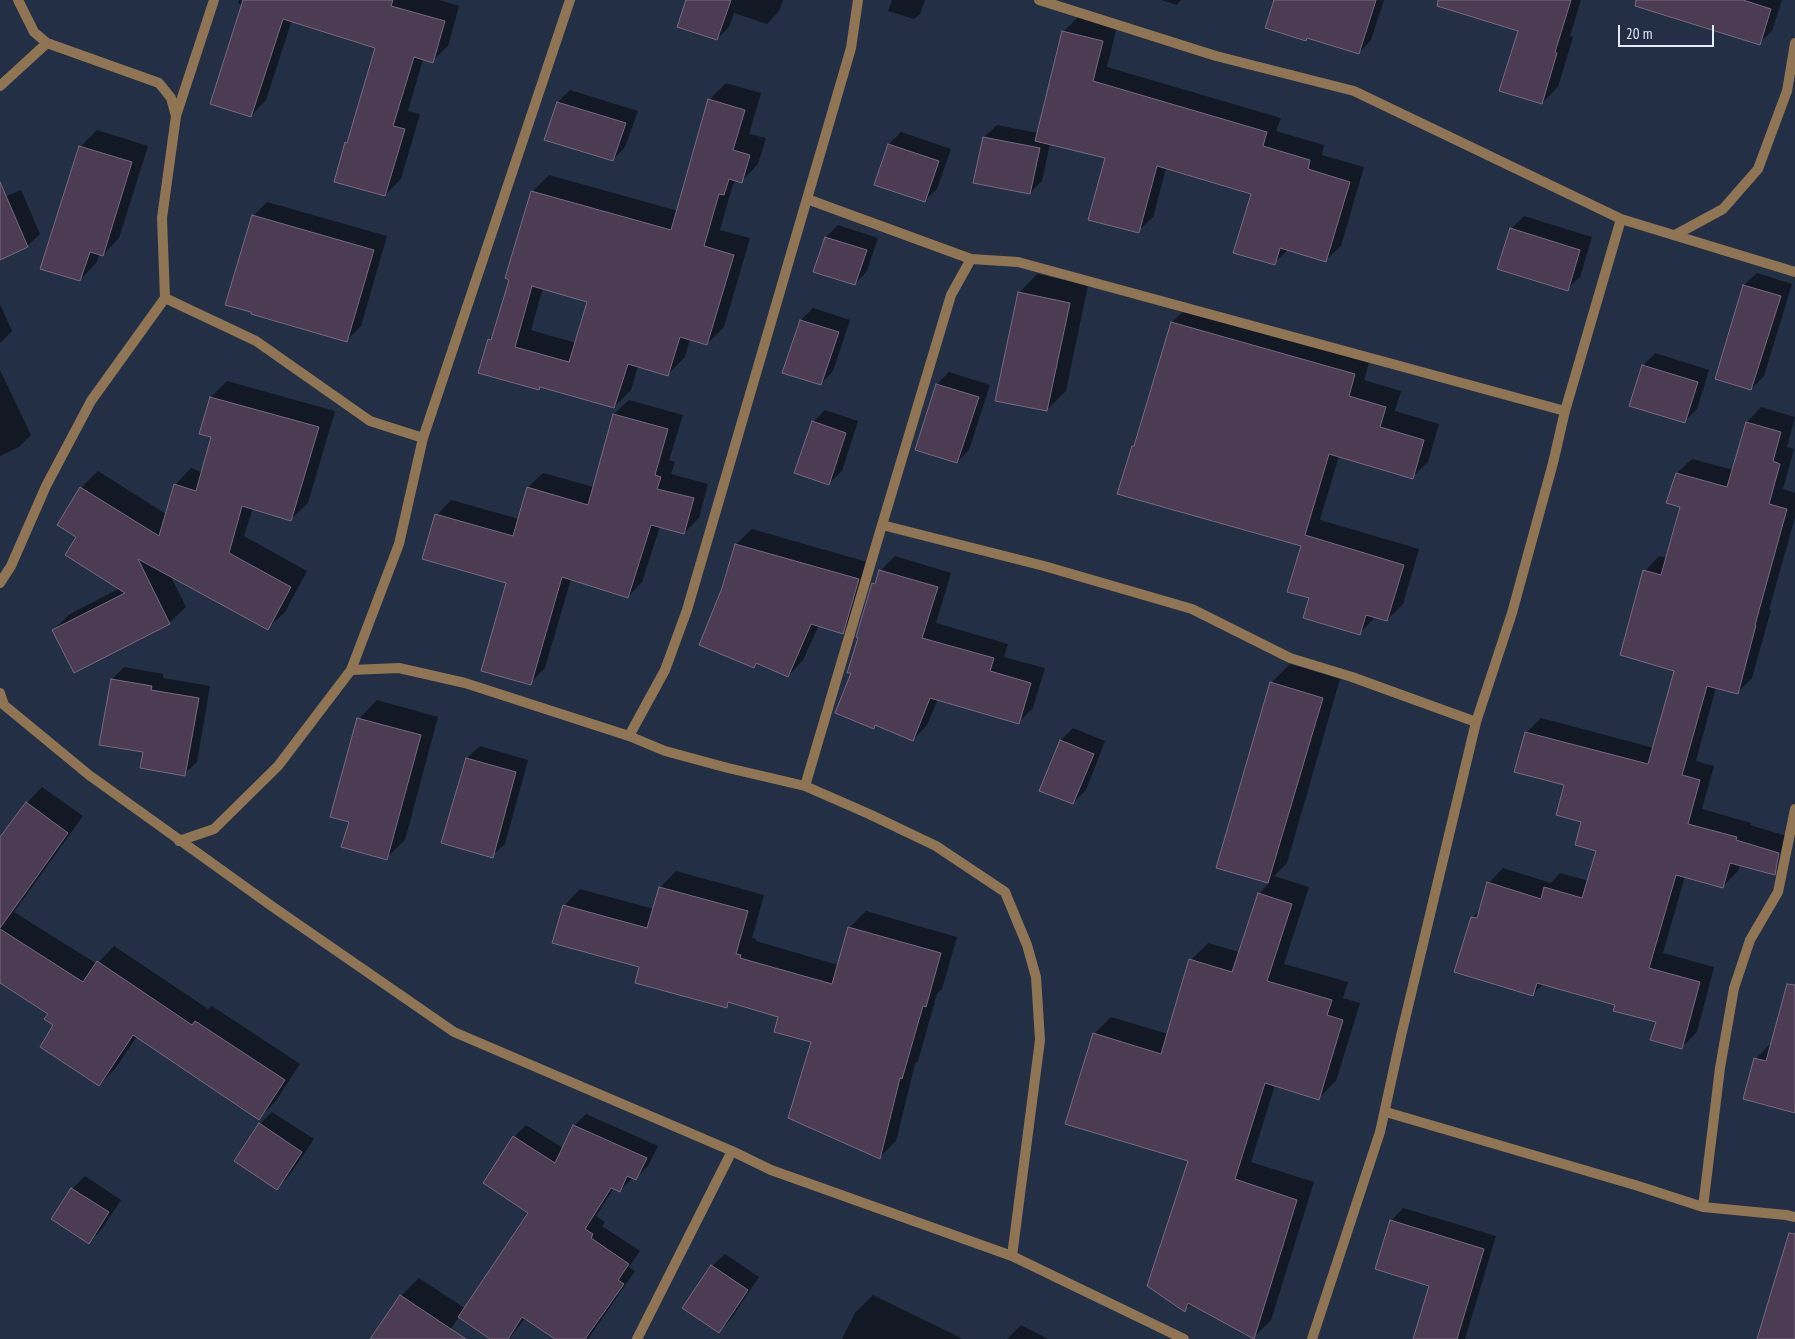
<!DOCTYPE html>
<html>
<head>
<meta charset="utf-8">
<style>
	body { margin:0 }
	#map { position:relative; width:1795px; height:1339px; overflow:hidden; background:#222f44; font-family:"PT Sans Narrow",sans-serif }
	canvas { display:block }
	.scale { position:absolute; left:1618px; top:25px; width:96px; height:22px; box-sizing:border-box; border:2px solid #e2ebf8; border-top:0; padding-left:6px; font-size:15px; line-height:18px; white-space:nowrap; color:#e2ebf8; -webkit-text-stroke:4px #222f44; paint-order:stroke }
</style>
</head>
<body>
<div id="map">
<canvas width="1795" height="1339"></canvas>
<div class="scale">20 m</div>
</div>
<script>
const g = document.querySelector('canvas').getContext('2d');
g.lineJoin = 'round';
function fill(path, color) { g.fillStyle = color; g.fill(path, 'evenodd'); }
const shape = rows => new Path2D(rows.map(r => 'M' + r).join(''));
function stroke(path, color, width, dash) { g.strokeStyle = color; g.lineWidth = width; g.lineCap = dash ? 'butt' : 'round'; g.setLineDash(dash || []); g.stroke(path); }
const shadow = shape([
	[239,0,439,0,459,6,448,46,432,61,423,59,408,111,420,114,401,179,385,195,335,181,346,142,350,138,377,47,292,20,266,100,251,116,244,5,238,3],
	[687,0,783,0,779,11,767,24,734,13,729,27,717,39],
	[892,0,925,0,920,14,914,19,888,11],
	[1161,0,1181,0,1177,5],
	[1276,0,1384,0,1371,40,1359,53],
	[1474,0,1581,0,1570,36,1573,37,1558,87,1542,103,1519,30],
	[1675,0,1782,0,1772,31,1759,43],
	[1078,17,1117,26,1107,67,1281,118,1276,131,1324,145,1322,155,1364,167,1341,246,1326,260,1289,249,1274,263,1252,193,1166,168,1153,217,1138,231,1107,157,1050,144,1042,181,1030,193,984,137,997,125,1038,133,1063,32],
	[726,83,761,93,749,134,766,138,758,164,742,181,738,180,733,184,720,230,750,238,724,327,707,344,690,339,685,357,668,374,638,366,631,390,614,407,542,386,538,389,489,340,494,334,510,279,532,192,549,175,678,211,709,100],
	[543,288,588,301,576,343,531,330],
	[570,90,638,111,625,147,613,160,558,102],
	[97,130,148,146,119,238,103,255,100,254,96,263,80,280,80,147],
	[901,132,951,149,937,189,924,201,876,184,889,144],
	[21,190,40,234,27,246,0,258,0,199],
	[267,202,387,236,361,326,347,340,254,215],
	[1524,216,1592,237,1580,277,1567,289,1511,229],
	[838,225,878,238,867,271,855,284,815,271,826,237],
	[1757,273,1792,284,1764,376,1751,389,1744,285],
	[1037,274,1088,285,1066,391,1047,410,1019,293],
	[0,304,12,331,0,343],
	[1188,307,1370,359,1364,380,1401,391,1395,411,1439,424,1428,462,1412,477,1339,456,1320,520,1419,549,1403,604,1387,620,1376,616,1359,634,1311,597,1302,545,1133,446,1136,443,1172,322],
	[813,308,850,320,833,371,821,384,784,372,801,320],
	[1655,353,1709,370,1697,409,1685,421,1643,366],
	[0,370,31,435,19,447,0,456],
	[949,372,990,385,969,450,957,462,937,384],
	[227,381,335,411,308,503,291,519,253,508,244,536,307,571,285,612,268,628,170,575,186,607,169,623,53,630,70,614,120,588,78,536,59,524,81,488,98,471,166,514,175,485,191,468,202,472,213,437,211,397],
	[629,400,683,415,669,460,675,462,671,474,708,484,699,518,684,533,660,526,642,582,628,597,571,579,545,668,530,683,508,582,437,515,451,500,519,519,528,487,543,473,594,487,614,414],
	[1761,407,1795,417,1787,447,1794,449,1783,489,1795,493,1795,517,1769,610,1771,610,1752,678,1737,693,1716,687,1696,761,1714,766,1702,809,1751,823,1750,825,1793,838,1789,858,1774,873,1740,864,1738,871,1723,886,1685,876,1663,953,1714,967,1697,1032,1682,1047,1657,1021,1616,1005,1543,984,1532,995,1473,917,1481,909,1489,883,1503,868,1551,883,1560,873,1589,881,1597,850,1565,785,1526,733,1541,718,1654,748,1676,670,1645,571,1659,556,1667,558,1682,506,1677,473,1692,459,1733,470,1747,422],
	[825,410,858,421,842,471,829,483,813,422],
	[752,529,874,564,858,616,842,632,819,625,803,660,788,676,758,663,754,667,723,588,736,544],
	[895,556,951,573,936,623,1008,644,1004,657,1045,668,1033,708,1019,722,938,699,927,725,913,740,876,724,873,727,852,673,873,584,878,579,880,571],
	[1290,664,1340,679,1287,863,1274,876,1309,887,1284,964,1348,982,1343,998,1360,1003,1336,1081,1319,1098,1275,1085,1251,1162,1314,1182,1271,1320,1254,1337,1191,1304,1185,1310,1189,1161,1094,1034,1111,1017,1168,1034,1191,960,1208,943,1239,952,1259,894,1270,882,1217,867,1271,683],
	[124,667,163,674,163,678,210,686,197,762,184,774,144,751,112,679],
	[377,700,438,717,405,840,386,858,350,821,359,719],
	[1073,728,1105,741,1086,790,1073,803,1061,740],
	[480,746,528,760,505,844,492,856,467,758],
	[42,787,83,816,14,912,97,964,114,946,208,1009,212,1006,300,1064,275,1102,259,1118,137,1036,115,1069,99,1085,55,1025,49,1014,0,981,0,840,27,803],
	[676,871,764,895,752,938,756,939,756,941,838,965,849,928,866,911,957,937,942,989,937,994,918,1061,915,1064,896,1141,880,1157,812,1041,780,1016,731,1002,726,1006,641,966,564,906,580,889,654,909,660,888],
	[1795,992,1795,1112,1756,1059,1770,1044,1772,1044],
	[272,1112,314,1139,289,1176,277,1188,260,1124],
	[586,1114,658,1146,648,1166,636,1178,633,1177,620,1191,614,1188,596,1216,605,1222,602,1226,640,1251,629,1267,635,1271,588,1339,557,1339,525,1318,509,1339,493,1339,459,1317,444,1339,372,1339,401,1296,419,1278,466,1309,529,1212,514,1137,526,1125,563,1148,574,1126],
	[85,1176,121,1200,101,1230,89,1242,52,1218,72,1189],
	[1403,1208,1496,1236,1465,1339,1414,1339,1431,1285,1391,1221],
	[725,1254,759,1277,731,1319,719,1332,684,1308,712,1266],
	[873,1295,963,1339,842,1339,855,1313],
	[1021,1325,1048,1339,1007,1339]
]);
const building = shape([
	[243,0,393,0,391,6,445,21,433,63,414,57,393,126,405,129,385,196,334,182,345,142,347,143,375,48,283,19,251,117,210,104,243,0],
	[686,0,731,0,717,40,677,27,686,0],
	[1274,0,1376,0,1359,54,1307,38,1306,41,1265,28,1274,0],
	[1438,0,1571,0,1555,52,1557,53,1542,104,1499,91,1518,31,1437,6,1438,0],
	[1636,0,1743,0,1771,9,1760,45,1635,6,1636,0],
	[1062,31,1103,41,1093,81,1267,132,1263,146,1310,160,1308,169,1350,182,1326,262,1280,248,1275,265,1233,253,1251,194,1157,166,1139,233,1088,220,1105,158,1035,141,1062,31],
	[708,99,745,110,733,150,750,155,742,183,729,179,724,195,719,194,704,246,734,255,707,345,680,337,668,376,628,364,614,408,540,387,539,390,478,373,488,339,491,340,509,280,505,278,531,191,671,230,708,99],
	[532,286,587,302,569,362,515,347,532,286],
	[557,102,626,123,613,161,544,140,557,102],
	[983,137,1040,148,1030,194,973,183,983,137],
	[888,144,939,161,925,202,874,185,888,144],
	[79,146,132,162,103,256,90,252,80,281,40,269,79,146],
	[0,182,28,247,0,260,0,182],
	[252,215,374,250,347,342,251,314,251,312,225,305,252,215],
	[1510,228,1580,250,1568,291,1497,269,1510,228],
	[825,237,867,250,855,285,813,272,825,237],
	[1743,285,1781,296,1751,390,1715,379,1743,285],
	[1018,292,1070,303,1047,411,995,401,1018,292],
	[800,320,839,332,821,385,782,373,800,320],
	[1171,322,1355,374,1349,396,1386,407,1380,427,1424,440,1413,479,1329,454,1305,535,1404,565,1387,621,1366,615,1360,635,1303,618,1309,598,1287,592,1301,546,1117,494,1132,446,1134,446,1171,322],
	[1642,365,1698,382,1685,423,1629,406,1642,365],
	[936,384,979,397,957,463,915,450,936,384],
	[210,397,319,427,291,521,242,506,229,553,291,587,268,630,138,559,170,624,74,673,52,630,125,593,65,555,76,537,57,525,80,487,159,536,174,484,196,491,211,437,199,434,210,397],
	[613,414,668,429,655,475,661,477,657,489,694,498,684,534,651,525,628,598,562,577,531,685,481,671,506,583,422,559,435,514,513,536,527,487,588,505,613,414],
	[812,421,846,433,829,485,794,473,812,421],
	[1746,422,1781,432,1773,461,1780,464,1769,504,1787,509,1755,625,1756,625,1738,694,1707,686,1682,775,1700,780,1688,824,1737,837,1736,840,1779,853,1775,875,1730,863,1723,888,1676,875,1649,968,1700,982,1682,1049,1650,1040,1656,1022,1613,1011,1615,1005,1537,983,1533,996,1454,972,1471,917,1477,918,1487,882,1541,899,1544,887,1582,898,1596,851,1575,845,1581,822,1556,815,1564,785,1514,772,1525,732,1648,764,1674,671,1620,655,1643,570,1661,575,1680,507,1666,503,1676,473,1727,487,1746,422],
	[735,544,859,579,843,634,811,624,788,677,756,663,754,668,699,645,722,588,735,544],
	[879,570,938,587,922,638,994,658,990,671,1031,683,1019,724,930,698,913,741,875,725,874,729,835,713,851,673,847,673,858,638,856,637,872,583,875,584,879,570],
	[111,679,152,686,151,690,199,698,185,776,140,768,143,752,99,745,111,679],
	[1270,682,1323,698,1268,883,1216,868,1270,682],
	[357,718,421,735,387,860,341,847,349,822,330,817,357,718],
	[1060,740,1094,754,1073,804,1039,791,1060,740],
	[466,758,516,772,493,858,441,843,466,758],
	[26,802,68,833,0,928,0,837,26,802],
	[659,887,748,911,736,954,741,955,740,958,832,984,848,927,941,953,926,1007,923,1006,902,1079,900,1078,880,1159,788,1118,811,1042,774,1032,778,1017,728,1002,727,1008,635,983,639,967,552,943,563,905,647,928,659,887],
	[1258,893,1292,904,1267,981,1332,1000,1327,1015,1343,1020,1319,1100,1265,1083,1235,1179,1297,1200,1254,1339,1188,1303,1185,1312,1147,1286,1188,1161,1065,1124,1093,1033,1161,1054,1189,959,1232,972,1258,893],
	[0,929,83,982,97,961,192,1025,195,1021,285,1080,259,1120,133,1035,99,1086,40,1047,53,1025,44,1019,48,1014,0,983,0,929],
	[1787,984,1795,985,1795,1113,1743,1099,1754,1058,1766,1061,1787,984],
	[259,1123,302,1152,277,1190,234,1161,259,1123],
	[573,1125,647,1158,636,1180,627,1176,620,1192,611,1188,585,1229,593,1234,591,1238,629,1264,618,1280,624,1284,585,1339,555,1339,522,1317,508,1339,490,1339,458,1317,528,1213,483,1183,513,1136,555,1163,573,1125],
	[71,1188,109,1212,89,1244,51,1219,71,1188],
	[1390,1220,1484,1249,1457,1339,1413,1339,1429,1286,1375,1269,1390,1220],
	[1789,1233,1795,1234,1795,1339,1757,1339,1789,1233],
	[711,1265,748,1290,719,1333,682,1308,711,1265],
	[400,1295,466,1339,370,1339,400,1295]
]);
const minor = shape([
	[570,0,423,438,399,544,351,670,399,668,465,683,629,736,665,751,728,768,805,786,869,814,936,846,1005,892,1027,945,1036,977,1040,1040,1012,1256],
	[1039,0,1216,56,1354,91,1621,219,1795,272],
	[0,86,47,43],
	[176,116,214,0],
	[807,199,971,259],
	[1675,235,1723,209,1758,169,1787,91,1795,43],
	[165,298,256,341,370,421,423,438],
	[882,525,951,295,971,259,1018,262,1565,411],
	[0,583,11,566,46,486,91,401,165,298,162,218,176,116,171,98,159,83,47,43,34,32,18,0],
	[0,693,4,705,89,775,273,907,454,1032,732,1151,771,1170,1012,1256,1184,1339],
	[629,736,665,670,687,610,851,48,858,0],
	[805,786,882,525,1044,566,1192,609,1290,658,1352,677,1476,722],
	[179,841,214,829,278,766,351,670],
	[1386,1112,1635,1185,1703,1207,1786,1215,1795,1217],
	[1703,1207,1720,1068,1734,988,1750,940,1778,892,1795,809],
	[637,1339,732,1151],
	[1312,1339,1380,1132,1401,1036,1476,722,1512,613,1553,463,1565,411,1621,219]
]);
fill(shadow, '#0007');
fill(building, '#4b3c53');
stroke(building, '#786981', 1);
stroke(minor, '#8f7554', 10);
</script>
</body>
</html>
